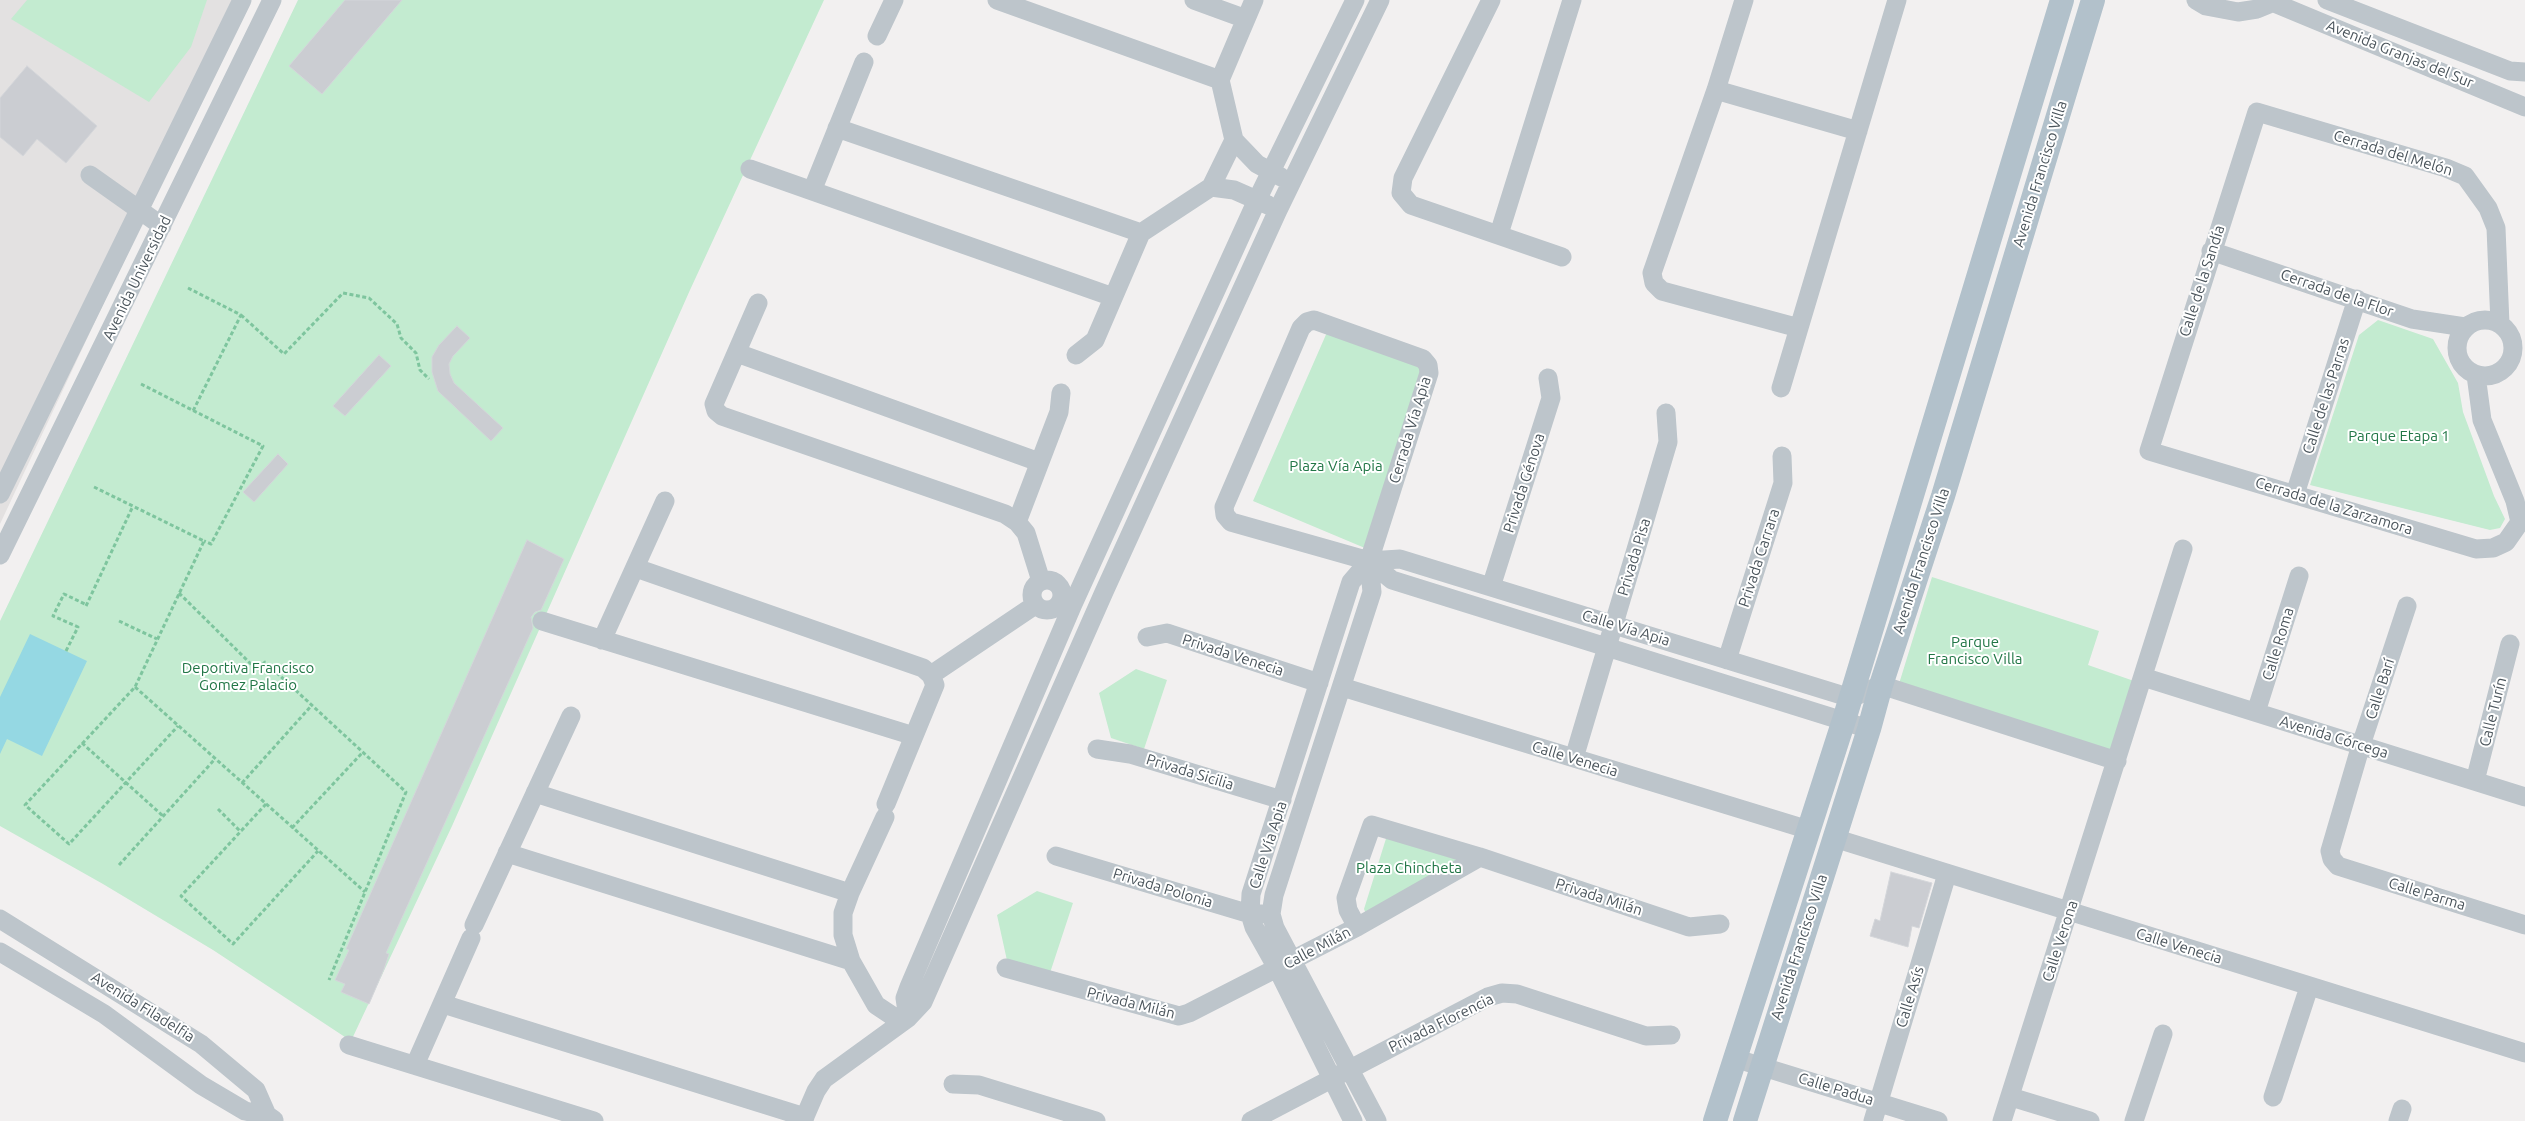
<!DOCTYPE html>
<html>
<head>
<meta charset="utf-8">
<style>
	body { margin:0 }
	canvas { display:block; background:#f2f0f0 }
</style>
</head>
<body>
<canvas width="2525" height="1121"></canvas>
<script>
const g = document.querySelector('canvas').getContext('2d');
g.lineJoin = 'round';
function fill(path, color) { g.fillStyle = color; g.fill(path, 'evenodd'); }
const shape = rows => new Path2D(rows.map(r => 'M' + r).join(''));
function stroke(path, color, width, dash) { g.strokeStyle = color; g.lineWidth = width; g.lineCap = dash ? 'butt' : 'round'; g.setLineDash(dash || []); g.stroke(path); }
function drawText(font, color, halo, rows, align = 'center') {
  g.font = font + ' Ubuntu,sans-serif'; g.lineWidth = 4; g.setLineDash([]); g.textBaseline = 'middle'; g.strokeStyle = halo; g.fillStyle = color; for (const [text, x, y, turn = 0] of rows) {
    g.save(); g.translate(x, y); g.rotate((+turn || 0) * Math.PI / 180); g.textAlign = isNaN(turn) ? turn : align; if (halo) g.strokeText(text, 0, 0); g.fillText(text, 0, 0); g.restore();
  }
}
const education = shape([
	[0,0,246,0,0,524]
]);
const green = shape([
	[27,0,207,0,191,47,149,102,11,19],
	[298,0,824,0,690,290,452,826,351,1041,213,950,103,884,0,826,0,621],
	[2378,320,2433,339,2458,383,2463,412,2494,496,2505,519,2500,528,2490,530,2310,485,2359,335],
	[1328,330,1436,368,1372,551,1253,501],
	[1932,577,2099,631,2088,665,2134,681,2113,752,1898,687],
	[1136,669,1167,680,1144,749,1111,738,1099,693],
	[1389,829,1485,861,1370,924,1364,909],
	[1037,891,1073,903,1048,979,1008,965,997,915]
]);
const water = shape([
	[30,634,87,661,42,756,7,739,0,754,0,697]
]);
const building = shape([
	[345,0,402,0,322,94,289,66,345,0],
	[27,66,97,126,66,163,37,139,23,156,0,137,0,98,27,66],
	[457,326,470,338,453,356,449,364,450,374,454,383,503,428,491,441,438,391,432,372,432,357,439,345,457,326],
	[379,355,391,366,345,416,333,406,379,355],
	[278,454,288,464,254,502,243,492,278,454],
	[527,540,564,559,541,610,535,612,531,617,533,628,386,953,389,954,384,969,369,1004,341,992,345,984,335,980,349,950,346,949,527,540],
	[1891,872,1932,883,1919,928,1912,926,1908,947,1870,936,1875,919,1880,921,1891,872]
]);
const path = shape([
	[188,288,241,315,193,411],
	[241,315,284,354,343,293,369,298,397,324,401,338,416,353,420,370,429,379],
	[141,384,263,446,211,544,204,541],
	[94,487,204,541,135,687,25,805,69,844,178,726],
	[179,593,257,670,265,662,406,792,329,980],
	[86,606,133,506],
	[119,621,157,639],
	[66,651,78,627,53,616,64,594,87,605],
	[135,687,365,892],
	[82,743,163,816],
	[242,783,312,705],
	[266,804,181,896,233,944,318,851],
	[218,809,241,832],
	[292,828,363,752],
	[119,865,215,759]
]);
const minor = shape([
	[997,0,1220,80],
	[1194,0,1246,19],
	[1254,0,1220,80,1234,140,1257,164,1281,177],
	[1491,0,1403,178,1401,193,1411,205,1562,257],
	[1744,0,1716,90,1652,273,1654,283,1662,291,1799,328],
	[2196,0,2206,6,2238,12,2257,9,2274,2],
	[2267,0,2525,107],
	[2327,0,2510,71,2525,72],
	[877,36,894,0],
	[1716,90,1858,131],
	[837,128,1141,233],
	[750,169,1113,297],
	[90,175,162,226],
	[1211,187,1234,190,1268,205],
	[812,191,864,62],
	[1499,234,1572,0],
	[2211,251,2412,319,2465,327],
	[758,303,714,404,716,411,722,416,1005,514,1017,522,1026,533,1041,581],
	'2457 348a28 28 0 1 1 56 0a28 28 0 1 1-56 0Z',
	[737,353,1039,462],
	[1076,355,1095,340,1141,233,1211,187,1234,140],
	[2476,375,2482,420,2515,501,2520,522,2506,542,2493,548,2476,549,2149,451,2257,112,2446,168,2465,176,2488,208,2496,228,2500,324],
	[1781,388,1897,0],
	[0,494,242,0],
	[2295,494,2357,299],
	[1017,522,1059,412,1061,393],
	[0,555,272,0],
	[1369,561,1372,592,1274,895,1271,914,1275,928,1377,1121],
	[1369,561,1392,580,1869,729],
	[636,568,923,668,931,675,935,685,886,804],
	'1032 595a15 15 0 1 1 30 0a15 15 0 1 1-30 0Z',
	[1491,587,1551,398,1548,378],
	[2407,606,2361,745,2330,851,2332,859,2338,866,2525,925],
	[542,621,914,736],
	[1147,637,1167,633,1319,683],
	[602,640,665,501],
	[1727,660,1783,483,1782,456],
	[931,675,1035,605],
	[2143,677,2525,797],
	[1342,687,1809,830],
	[2256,712,2299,576],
	[1097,749,1130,754,1282,800],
	[1574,758,1668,442,1666,413],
	[2475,781,2510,644],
	[535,793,850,893],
	[885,817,850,893,843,913,843,935,851,961,876,1005,894,1017,908,1018],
	[1834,838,2525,1053],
	[507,853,851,961],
	[1056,856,1250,914,1262,914],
	[0,919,201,1044,256,1090,267,1115],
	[474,925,571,716],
	[1357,927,1348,910,1346,898,1372,825,1480,857,1689,927,1720,924],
	[0,952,104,1014,201,1085,245,1111,267,1115,274,1120],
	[1006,968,1179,1016,1189,1013,1357,927,1480,857],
	[443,1004,805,1117],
	[908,1018,905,998,909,987,1073,604,1257,200,1355,0],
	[349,1045,594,1121],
	[1734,1058,1938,1121],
	[415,1065,471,938],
	[953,1084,979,1085,1096,1121],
	[2011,1097,2090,1121],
	[2273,1097,2309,987],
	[803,1121,816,1091,824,1079,908,1018,923,1002,1104,592,1278,210,1380,0],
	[1251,1121,1488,997,1502,993,1517,994,1646,1036,1671,1035],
	[1353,1121,1277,968,1254,927,1250,914,1251,894,1351,582,1369,561,1429,373,1428,365,1423,359,1314,320,1307,322,1301,328,1224,507,1225,515,1231,522,1369,561,1400,559,1851,698,1881,685,2117,761],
	[1873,1121,1947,874],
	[2002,1121,2183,549],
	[2134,1121,2163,1034],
	[2398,1121,2402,1109]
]);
const major = shape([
	[1715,1121,1844,720,2062,0],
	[1745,1121,1869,729,1881,685,1943,496,2093,0]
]);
const streetNames = [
	["Avenida Granjas del Sur",2400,54,22],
	["Cerrada del Melón",2393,153,17],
	["Avenida Francisco Villa",2040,174,-73],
	["Avenida Universidad",137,278,-64],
	["Calle de la Sandía",2202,281,-72],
	["Cerrada de la Flor",2337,293,19],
	["Calle de las Parras",2326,396,-72],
	["Cerrada Vía Apia",1410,430,-73],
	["Privada Génova",1524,483,-72],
	["Cerrada de la Zarzamora",2334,506,17],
	["Privada Pisa",1634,557,-73],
	["Privada Carrara",1759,558,-72],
	["Avenida Francisco Villa",1921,561,-72],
	["Calle Vía Apia",1626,628,17],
	["Calle Roma",2278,644,-73],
	["Privada Venecia",1233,655,18],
	["Calle Barí",2380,689,-72],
	["Calle Turín",2493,712,-76],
	["Avenida Córcega",2334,737,17],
	["Calle Venecia",1575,759,17],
	["Privada Sicilia",1190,772,17],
	["Calle Vía Apia",1268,845,-72],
	["Privada Polonia",1163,888,17],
	["Calle Parma",2427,894,17],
	["Privada Milán",1599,897,18],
	["Calle Verona",2060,941,-72],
	["Calle Venecia",2179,946,17],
	["Avenida Francisco Villa",1799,947,-72],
	["Calle Milán",1317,948,-28],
	["Calle Asís",1910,997,-73],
	["Privada Milán",1131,1003,14],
	["Avenida Filadelfia",143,1007,32],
	["Privada Florencia",1441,1023,-26],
	["Calle Padua",1836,1089,17]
];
const parkNames = [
	["Parque Etapa 1",2399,436],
	["Plaza Vía Apia",1336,466],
	["Parque",1975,642],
	["Francisco Villa",1975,659],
	["Deportiva Francisco",248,668],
	["Gomez Palacio",248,685],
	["Plaza Chincheta",1409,868]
];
fill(education, '#e3e1e1');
fill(green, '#c3ebd0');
fill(water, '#95d8e3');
fill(building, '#cbcdd2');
stroke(building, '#d4d6da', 1);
stroke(path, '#7ec59e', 3, [4, 2.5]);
stroke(minor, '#bdc5cb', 19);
stroke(major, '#b2c1cb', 24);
drawText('15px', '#4a545b', '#fff', streetNames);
drawText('15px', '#217646', '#fff', parkNames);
</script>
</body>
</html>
